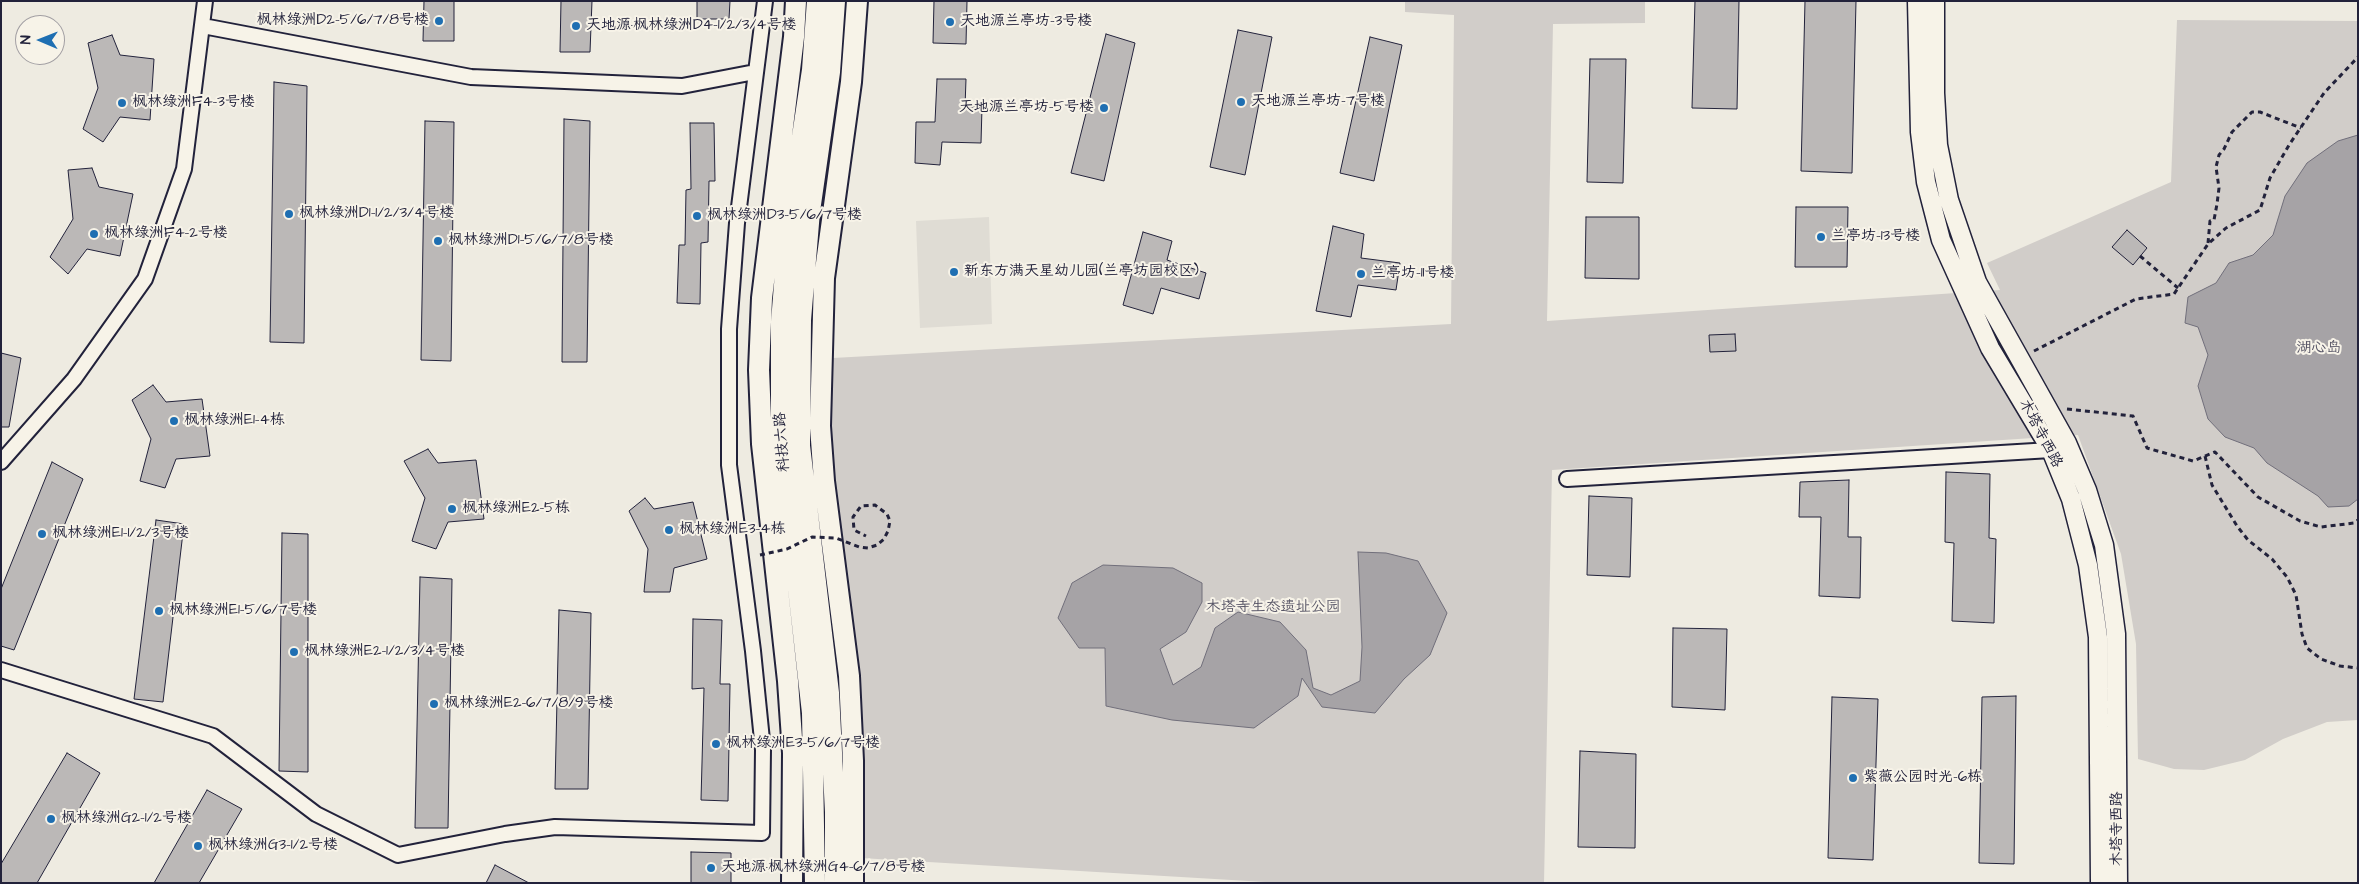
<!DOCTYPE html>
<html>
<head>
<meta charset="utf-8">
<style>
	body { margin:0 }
	#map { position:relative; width:2359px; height:884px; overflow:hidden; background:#eeebe1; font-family:"Architects Daughter",sans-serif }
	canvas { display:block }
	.frame { position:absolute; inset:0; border:2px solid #22223b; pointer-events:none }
	.north { position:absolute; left:15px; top:15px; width:50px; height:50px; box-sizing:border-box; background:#f7f3e8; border:1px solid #a29fa3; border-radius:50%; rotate:271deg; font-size:14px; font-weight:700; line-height:20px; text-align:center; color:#22223b }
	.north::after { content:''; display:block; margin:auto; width:18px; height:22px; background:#1f6fb2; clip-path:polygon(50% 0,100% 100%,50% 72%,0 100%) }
</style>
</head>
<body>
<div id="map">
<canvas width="2359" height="884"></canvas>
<div class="frame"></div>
<div class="north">N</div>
</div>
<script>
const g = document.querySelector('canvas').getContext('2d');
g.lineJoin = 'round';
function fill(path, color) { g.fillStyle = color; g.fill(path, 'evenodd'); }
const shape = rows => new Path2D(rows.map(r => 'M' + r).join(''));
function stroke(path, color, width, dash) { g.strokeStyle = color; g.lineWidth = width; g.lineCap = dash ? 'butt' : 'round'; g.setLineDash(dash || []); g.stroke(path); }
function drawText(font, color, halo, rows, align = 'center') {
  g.font = font + ' "Architects Daughter","LXGW WenKai TC",sans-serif'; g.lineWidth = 4; g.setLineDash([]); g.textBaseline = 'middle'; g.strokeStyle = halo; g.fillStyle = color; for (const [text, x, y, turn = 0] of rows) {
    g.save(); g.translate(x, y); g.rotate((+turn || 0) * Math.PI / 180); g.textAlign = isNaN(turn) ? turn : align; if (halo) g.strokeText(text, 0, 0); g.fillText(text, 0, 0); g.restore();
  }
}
const built = shape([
	[989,217,992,324,920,328,916,221]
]);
const green = shape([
	[1405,1,1645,1,1645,23,1553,24,1547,321,2000,290,1987,263,2171,182,2177,20,2358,21,2358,720,2327,722,2283,739,2245,760,2204,770,2174,769,2138,759,2136,644,2121,554,2078,435,1552,470,1544,883,1282,883,861,858,830,451,833,358,1451,324,1454,15,1405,12]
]);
const water = shape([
	[2358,135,2358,499,2349,506,2328,507,2318,496,2267,463,2254,448,2225,437,2208,419,2198,386,2208,355,2198,327,2185,323,2188,297,2216,283,2229,263,2253,255,2273,235,2285,196,2307,163,2338,141,2358,135],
	[1358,552,1386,553,1418,561,1447,613,1430,655,1404,679,1375,713,1322,707,1302,678,1298,696,1254,728,1172,720,1106,706,1105,648,1079,648,1058,618,1072,583,1103,565,1173,568,1202,583,1202,602,1186,632,1160,649,1173,685,1201,667,1215,628,1238,612,1280,622,1306,650,1313,688,1331,695,1360,681,1362,647,1358,552]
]);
const building = shape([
	[424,1,454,1,454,41,423,41,424,1],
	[561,1,592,1,590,52,560,52,561,1],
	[697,1,730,1,729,19,697,19,697,1],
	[934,1,967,1,966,44,933,43,934,1],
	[1695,1,1739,1,1737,109,1692,108,1695,1],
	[1805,1,1856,1,1852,173,1801,171,1805,1],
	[1238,30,1272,37,1245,175,1210,167,1238,30],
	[1106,34,1135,43,1104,181,1071,173,1106,34],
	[112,35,120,55,154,59,150,120,120,117,103,142,83,129,98,88,88,43,112,35],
	[1370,37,1402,45,1374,181,1340,173,1370,37],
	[1590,59,1626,59,1623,183,1587,182,1590,59],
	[937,79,966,79,965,107,982,107,981,143,942,142,940,165,915,163,916,122,935,122,937,79],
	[274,82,307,86,304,343,270,342,274,82],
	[564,119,590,121,587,362,562,362,564,119],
	[425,121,454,122,451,361,421,360,425,121],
	[690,123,714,123,715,181,709,181,708,242,701,243,700,304,677,303,679,245,685,245,686,190,691,189,690,123],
	[92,168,99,187,133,194,120,256,87,249,68,274,50,257,73,219,68,170,92,168],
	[1796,207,1848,207,1847,267,1795,267,1796,207],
	[1586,217,1639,217,1639,279,1585,278,1586,217],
	[1333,226,1364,234,1361,258,1400,263,1396,290,1358,285,1351,317,1316,311,1333,226],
	[2127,230,2147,248,2133,265,2112,247,2127,230],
	[1143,232,1172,241,1167,260,1206,273,1199,299,1161,288,1153,314,1123,305,1143,232],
	[1735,334,1736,351,1710,352,1709,335,1735,334],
	[1,353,21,358,9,427,1,427,1,353],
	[153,385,166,402,202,399,210,456,176,459,165,488,140,481,151,439,132,400,153,385],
	[428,449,438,463,476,460,484,519,448,522,436,549,412,541,425,498,404,461,428,449],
	[52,462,83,479,14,650,1,646,1,589,52,462],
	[1946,472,1990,474,1989,538,1996,539,1994,623,1952,621,1954,543,1945,542,1946,472],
	[1849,480,1848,537,1861,537,1860,598,1819,596,1821,517,1799,517,1800,482,1849,480],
	[1589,496,1632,498,1630,577,1587,575,1589,496],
	[645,498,654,509,693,502,707,559,674,568,670,592,644,592,648,549,629,511,645,498],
	[156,520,184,524,163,702,134,699,156,520],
	[282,533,308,534,308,772,279,771,282,533],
	[420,577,452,579,448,828,415,828,420,577],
	[559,610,591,613,588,789,555,789,559,610],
	[693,619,722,620,720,684,730,684,728,801,701,800,704,688,692,689,693,619],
	[1673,628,1727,629,1725,710,1672,707,1673,628],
	[2016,696,2014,864,1979,863,1982,697,2016,696],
	[1832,697,1878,699,1873,860,1828,858,1832,697],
	[1580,751,1636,754,1635,848,1578,847,1580,751],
	[67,753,100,773,37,883,1,883,1,864,67,753],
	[207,790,242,809,199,883,154,883,207,790],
	[691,852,731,853,731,883,691,883,691,852],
	[495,865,529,883,486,883,495,865]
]);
const path = shape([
	[2208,243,2210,221,2214,220,2217,204,2219,188,2216,167,2219,155,2224,149,2232,132,2252,112,2260,112,2301,128],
	[2140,256,2178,288],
	[2034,351,2136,299,2174,294,2208,244,2226,228,2260,210,2270,178,2289,145,2324,93,2358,57],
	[2067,409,2133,416,2147,448,2193,461,2215,452,2258,497,2300,521,2321,527,2354,523,2358,520],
	[2205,456,2212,485,2237,526,2248,540,2272,559,2287,577,2296,595,2302,634,2307,648,2321,659,2340,666,2358,668]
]);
const minor = shape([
	[203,26,471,77,682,86,755,72],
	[1,462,74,379,145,279,184,169,205,1],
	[1567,479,2051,450,2059,447],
	[1,670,213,736,316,814,398,855,505,834,555,827,762,833,763,750,753,651,729,465,729,329,737,223,765,1]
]);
const tertiary = shape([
	[1917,1,1920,132,1926,182,1941,240,1990,348,2051,450,2071,499,2088,565,2098,637,2100,883],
	[1935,1,1935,93,1938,145,1949,200,1977,282,2067,443,2087,490,2104,545,2116,634,2118,883]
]);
const secondary = shape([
	[792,883,793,753,788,681,762,444,759,370,762,298,794,37,796,1],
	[815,883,812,713,781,438,781,322,789,223,812,70,817,1],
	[835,883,835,812,829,693,800,446,801,320,810,211,830,72,835,1],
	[853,883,853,761,849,676,824,481,820,426,824,278,851,82,857,1]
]);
const pathBridge = shape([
	[760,555,787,549,812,537,836,538,859,547,868,548,877,545,884,539,888,531,890,521,887,514,875,505,861,506,853,517,854,530,866,536]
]);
const markers = [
	[439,21,5,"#1f6fb2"],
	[950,22,5,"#1f6fb2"],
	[576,26,5,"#1f6fb2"],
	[1241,102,5,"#1f6fb2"],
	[122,103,5,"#1f6fb2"],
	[1104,108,5,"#1f6fb2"],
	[289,214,5,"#1f6fb2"],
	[697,216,5,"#1f6fb2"],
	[94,234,5,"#1f6fb2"],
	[1821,237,5,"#1f6fb2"],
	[438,241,5,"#1f6fb2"],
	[954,272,5,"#1f6fb2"],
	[1361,274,5,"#1f6fb2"],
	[174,421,5,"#1f6fb2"],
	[452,509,5,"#1f6fb2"],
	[669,530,5,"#1f6fb2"],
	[42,534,5,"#1f6fb2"],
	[159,611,5,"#1f6fb2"],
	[294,652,5,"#1f6fb2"],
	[434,704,5,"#1f6fb2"],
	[716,744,5,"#1f6fb2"],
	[1853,778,5,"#1f6fb2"],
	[51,819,5,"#1f6fb2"],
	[198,846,5,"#1f6fb2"],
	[711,868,5,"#1f6fb2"]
];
const poiNames = [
	["枫林绿洲D2-5/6/7/8号楼",429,21,"right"],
	["天地源兰亭坊-3号楼",960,22],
	["天地源·枫林绿洲D4-1/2/3/4号楼",586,26],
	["天地源兰亭坊-7号楼",1251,102],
	["枫林绿洲F4-3号楼",132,103],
	["天地源兰亭坊-5号楼",1094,108,"right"],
	["枫林绿洲D1-1/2/3/4号楼",299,214],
	["枫林绿洲D3-5/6/7号楼",707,216],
	["枫林绿洲F4-2号楼",104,234],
	["兰亭坊-13号楼",1831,237],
	["枫林绿洲D1-5/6/7/8号楼",448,241],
	["新东方满天星幼儿园(兰亭坊园校区)",964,272],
	["兰亭坊-11号楼",1371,274],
	["枫林绿洲E1-4栋",184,421],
	["枫林绿洲E2-5栋",462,509],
	["枫林绿洲E3-4栋",679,530],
	["枫林绿洲E1-1/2/3号楼",52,534],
	["枫林绿洲E1-5/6/7号楼",169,611],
	["枫林绿洲E2-1/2/3/4号楼",304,652],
	["枫林绿洲E2-6/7/8/9号楼",444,704],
	["枫林绿洲E3-5/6/7号楼",726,744],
	["紫薇公园时光-6栋",1863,778],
	["枫林绿洲G2-1/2号楼",61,819],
	["枫林绿洲G3-1/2号楼",208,846],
	["天地源·枫林绿洲G4-6/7/8号楼",721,868]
];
const parkNames = [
	["湖心岛",2319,349],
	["木塔寺生态遗址公园",1273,608]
];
const streetNames = [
	["木塔寺西路",2040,434,62],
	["科技六路",783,442,-94],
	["木塔寺西路",2118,829,-90]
];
fill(built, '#dfdcd4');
fill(green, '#d1cdc9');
fill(water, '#a6a3a6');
stroke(water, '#716f7b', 1);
fill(building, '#bbb8b7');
stroke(building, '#22223b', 1);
stroke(minor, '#22223b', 18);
stroke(tertiary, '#22223b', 21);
stroke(secondary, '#22223b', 24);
stroke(path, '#22223b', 3, [5, 4]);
stroke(minor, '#f7f3e8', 14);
stroke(tertiary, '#f7f3e8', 18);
stroke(secondary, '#f7f3e8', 20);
stroke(pathBridge, '#22223b', 3, [5, 4]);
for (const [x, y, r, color] of markers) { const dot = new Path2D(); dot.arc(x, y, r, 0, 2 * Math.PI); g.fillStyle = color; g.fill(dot); stroke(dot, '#f7f3e8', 2); }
drawText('15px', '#22223b', '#f7f3e8', poiNames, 'left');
drawText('15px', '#575566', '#f7f3e8', parkNames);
drawText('15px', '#22223b', '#f7f3e8', streetNames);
</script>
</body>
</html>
